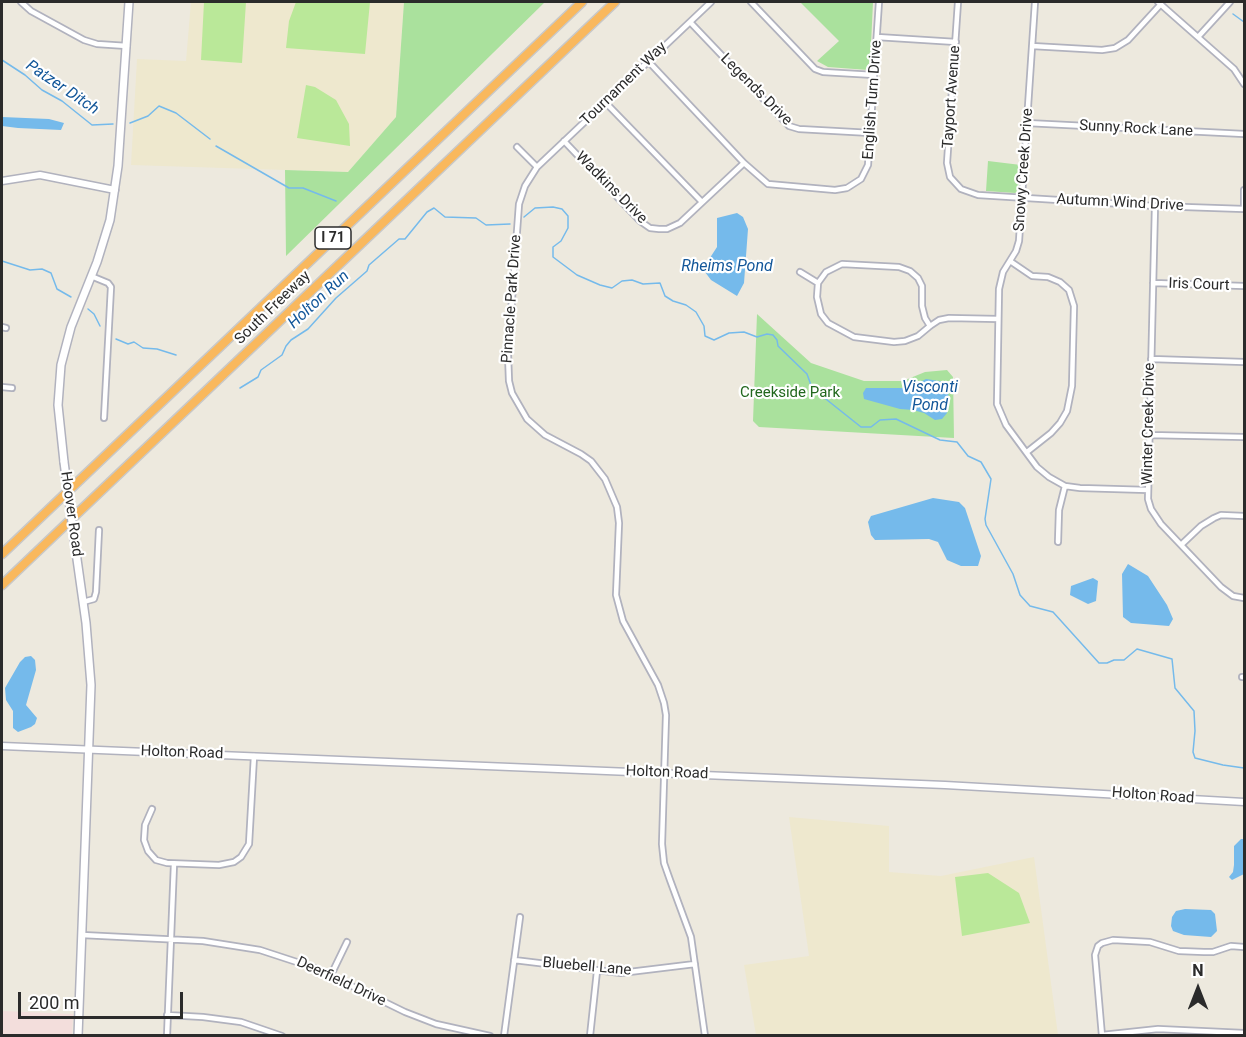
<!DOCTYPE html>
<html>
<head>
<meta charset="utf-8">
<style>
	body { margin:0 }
	#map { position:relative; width:1246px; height:1037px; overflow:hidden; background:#ede9de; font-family:Roboto,sans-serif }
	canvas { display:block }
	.frame { position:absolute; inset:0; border:3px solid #2b2b2b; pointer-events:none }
	.north { position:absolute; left:1168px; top:959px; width:60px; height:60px; -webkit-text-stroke:4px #fff; paint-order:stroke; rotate:0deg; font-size:16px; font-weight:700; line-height:24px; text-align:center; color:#2b2b2b }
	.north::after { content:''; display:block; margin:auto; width:21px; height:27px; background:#2b2b2b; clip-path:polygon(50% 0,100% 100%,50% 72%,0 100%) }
	.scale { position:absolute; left:18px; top:992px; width:165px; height:27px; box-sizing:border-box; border:3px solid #2b2b2b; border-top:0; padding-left:8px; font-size:18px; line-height:21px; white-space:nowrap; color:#2b2b2b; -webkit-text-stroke:4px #fff; paint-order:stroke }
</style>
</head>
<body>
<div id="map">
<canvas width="1246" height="1037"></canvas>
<div class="frame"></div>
<div class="north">N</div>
<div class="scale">200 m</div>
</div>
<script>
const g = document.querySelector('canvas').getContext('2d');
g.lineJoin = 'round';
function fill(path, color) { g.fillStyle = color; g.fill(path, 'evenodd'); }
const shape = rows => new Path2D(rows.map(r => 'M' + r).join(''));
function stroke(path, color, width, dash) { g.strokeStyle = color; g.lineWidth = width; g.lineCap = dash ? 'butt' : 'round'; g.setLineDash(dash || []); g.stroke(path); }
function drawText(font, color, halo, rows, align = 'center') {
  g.font = font + ' Roboto,sans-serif'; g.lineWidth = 4.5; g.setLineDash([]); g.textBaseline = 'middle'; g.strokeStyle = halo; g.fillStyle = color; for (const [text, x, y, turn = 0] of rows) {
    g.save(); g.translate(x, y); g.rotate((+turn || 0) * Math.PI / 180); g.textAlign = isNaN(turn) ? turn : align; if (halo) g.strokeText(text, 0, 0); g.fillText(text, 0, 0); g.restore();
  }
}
const education = shape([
	[191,2,404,2,396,117,348,172,131,165,137,59,186,61],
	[789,817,889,826,889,872,941,876,1034,857,1058,1035,756,1035,744,965,809,956]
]);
const medical = shape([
	[2,1011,73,1014,72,1035,2,1035]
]);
const green = shape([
	[404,2,545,2,286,256,285,170,348,172,396,117],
	[800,2,873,2,870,66,868,70,828,67,817,61,839,41],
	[988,161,1021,165,1018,191,1015,193,986,191],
	[757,314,811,363,864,381,903,381,925,372,947,370,953,377,954,438,759,427,753,421]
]);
const pitch = shape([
	[204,2,246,2,242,63,201,60],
	[296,2,370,2,365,54,286,48,289,21],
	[306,85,315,87,336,100,349,124,350,146,297,138],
	[988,873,1019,893,1030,923,962,936,955,877]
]);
const water = shape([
	[2,117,49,119,64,123,61,130,18,128,2,126],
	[737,213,743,217,748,229,744,283,737,296,711,280,705,272,704,267,717,247,717,218],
	[926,379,946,382,949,386,947,413,942,419,935,420,924,413,913,410,900,409,864,399,863,393,866,388,908,388],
	[933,498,959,502,965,508,981,556,978,566,961,566,947,560,938,542,929,539,875,540,871,535,868,522,871,516],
	[1128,564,1148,576,1167,605,1173,619,1169,626,1131,623,1123,617,1122,574],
	[1093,578,1098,581,1096,601,1088,604,1070,595,1071,586],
	[31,656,35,660,36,670,26,705,37,718,35,724,31,727,18,732,13,728,13,711,6,700,5,688,20,662,25,657],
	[1241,839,1244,839,1244,874,1232,880,1229,877,1233,872,1234,865,1234,846],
	[1185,909,1211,910,1215,914,1217,931,1211,937,1184,935,1173,931,1171,926,1172,917,1176,911]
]);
const stream = shape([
	[1233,14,1244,22],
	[2,60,25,75,42,90,62,101,92,125,113,124],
	[130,123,148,116,159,106,176,113,210,139],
	[216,146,289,188,303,188,336,201],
	[524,217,535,208,553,207,562,209,568,216,568,228,561,241,553,247,553,257,577,275,600,285,612,288,622,281,632,280,643,284,660,283,665,296,673,301,686,305,696,312,704,326,705,336,714,340,729,333,744,332,757,337,767,334,773,335,777,340,778,346,807,374,812,388,861,427,871,427,880,420,896,419,940,440,957,442,968,456,981,462,991,479,985,519,986,525,1013,574,1020,595,1030,606,1053,612,1099,663,1107,663,1114,660,1124,660,1137,649,1172,659,1175,688,1194,711,1195,731,1193,752,1195,758,1223,765,1244,768],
	[2,261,30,270,42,269,51,273,57,289,71,297],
	[88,309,94,314,100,326],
	[116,339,128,344,134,342,143,348,157,349,176,355],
	[240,388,258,377,261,370,282,355,286,346,291,340,308,329,336,298,367,271,369,265,399,239,405,239,427,212,434,208,445,217,476,218,486,225,510,224]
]);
const minor = shape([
	[21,2,31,11,84,40,97,44,127,46],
	[751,2,815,69,823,72,874,75],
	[958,2,947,163,950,177,961,189,978,195,1155,206,1244,209],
	[1035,2,1019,241,1016,251,1003,272,999,289,997,404,1006,425,1037,467,1049,477,1065,486,1080,488,1148,490],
	[1158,2,1234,69,1244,84],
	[690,22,789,126,799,129,871,133],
	[877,37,956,42],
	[1198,37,1230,2],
	[1032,46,1102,50,1115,48,1128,40,1161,4],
	[648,61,744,163,768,184,835,190,847,188,861,179,868,165,879,2],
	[605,102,702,202],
	[1027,123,1244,134],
	[564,141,640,221,650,228,659,229,667,229,680,223,744,163],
	[517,147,537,167],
	[1155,206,1148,499,1151,509,1161,524,1221,587,1233,596,1244,598],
	[1244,209,1244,190],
	[1010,261,1032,276,1048,277,1060,282,1069,290,1074,306,1072,386,1067,411,1060,423,1051,433,1027,452],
	[800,272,818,283],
	[91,276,108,283,111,287,104,418],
	[1153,283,1244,286],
	[930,326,925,318,922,306,922,286,918,278,910,271,899,267,842,264,826,272,818,283,817,297,821,314,828,323,854,337,894,342,905,341,918,336,930,326,939,320,949,318,998,319],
	[2,327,6,328],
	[1151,359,1244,362],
	[2,387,12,388],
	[1149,435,1244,437],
	[1058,542,1059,510,1065,486],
	[1181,545,1201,526,1214,518,1221,515,1244,516],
	[83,602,94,599,96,592,99,530],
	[1242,677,1244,677],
	[152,809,145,825,144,840,148,851,156,860,167,863,219,865,234,862,241,857,249,844,254,756],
	[82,935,203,941,260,950,315,968,405,1012,436,1024,490,1036],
	[514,960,621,973,695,964],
	[331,975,347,942],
	[167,1015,203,1017,241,1022,282,1036],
	[1102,1035,1158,1029,1244,1033],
	[167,1036,174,864],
	[504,1036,520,917],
	[590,1036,597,971],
	[705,1036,691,937,670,880,664,863,662,844,666,715,664,703,658,685,623,621,616,595,619,523,617,507,605,479,591,461,581,454,545,435,527,419,512,393,509,381,508,354,519,204,525,186,537,167,711,2],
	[1102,1036,1095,955,1098,946,1102,943,1113,940,1150,942,1179,951,1204,952,1213,952,1231,946,1244,947]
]);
const tertiary = shape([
	[2,181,40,175,115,190],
	[2,746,945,785,1244,802]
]);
const secondary = shape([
	[64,462,58,405,61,365,71,327,97,262,110,220,118,166,129,2],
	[75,545,86,623,91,685,78,1036]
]);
const motorway = shape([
	[2,554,582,2],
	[2,585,615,2]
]);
const secondaryBridge = shape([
	[64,462,75,545]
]);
const shields = [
	[333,238,36]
];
const shieldNames = [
	["I 71",333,238]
];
const streetNames = [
	["Tournament Way",624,84,-44],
	["Legends Drive",756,90,45],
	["Tayport Avenue",952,97,-86],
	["English Turn Drive",873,100,-86],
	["Sunny Rock Lane",1136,129,3],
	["Snowy Creek Drive",1024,170,-86],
	["Wadkins Drive",611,188,45],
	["Autumn Wind Drive",1120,203,3],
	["Iris Court",1199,285,2],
	["Pinnacle Park Drive",512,299,-86],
	["South Freeway",273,308,-44],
	["Winter Creek Drive",1149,424,-89],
	["Hoover Road",71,514,82],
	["Holton Road",182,753,2],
	["Holton Road",667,773,2],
	["Holton Road",1153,796,4],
	["Bluebell Lane",587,967,5],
	["Deerfield Drive",341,982,25]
];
const parkNames = [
	["Creekside Park",790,393]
];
const waterNames = [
	["Patzer Ditch",62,88,34],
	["Rheims Pond",727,267],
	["Holton Run",319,300,-43],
	["Visconti",930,388],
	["Pond",930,406]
];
fill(education, '#eee8ce');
fill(medical, '#f3dedc');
fill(green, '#aae19d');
fill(pitch, '#bae899');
fill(water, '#75baeb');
stroke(stream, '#75baeb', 1.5);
stroke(minor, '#b1b2be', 8);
stroke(tertiary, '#b1b2be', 9);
stroke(secondary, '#b1b2be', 10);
stroke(motorway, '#c8c8c8', 11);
stroke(minor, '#fff', 4.5);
stroke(tertiary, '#fff', 6);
stroke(secondary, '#fff', 7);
stroke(motorway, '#f9b85d', 8);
stroke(secondaryBridge, '#b1b2be', 10, []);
stroke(secondaryBridge, '#fff', 7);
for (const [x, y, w] of shields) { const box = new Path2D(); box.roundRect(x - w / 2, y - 11, w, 22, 4.5); g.fillStyle = '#fff'; g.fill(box); stroke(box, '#2b2b2b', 1.5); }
drawText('bold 14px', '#2b2b2b', null, shieldNames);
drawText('15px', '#2b2b2b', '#fff', streetNames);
drawText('15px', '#21671d', '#fff', parkNames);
drawText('italic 16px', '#125699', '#fff', waterNames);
</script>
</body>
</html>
